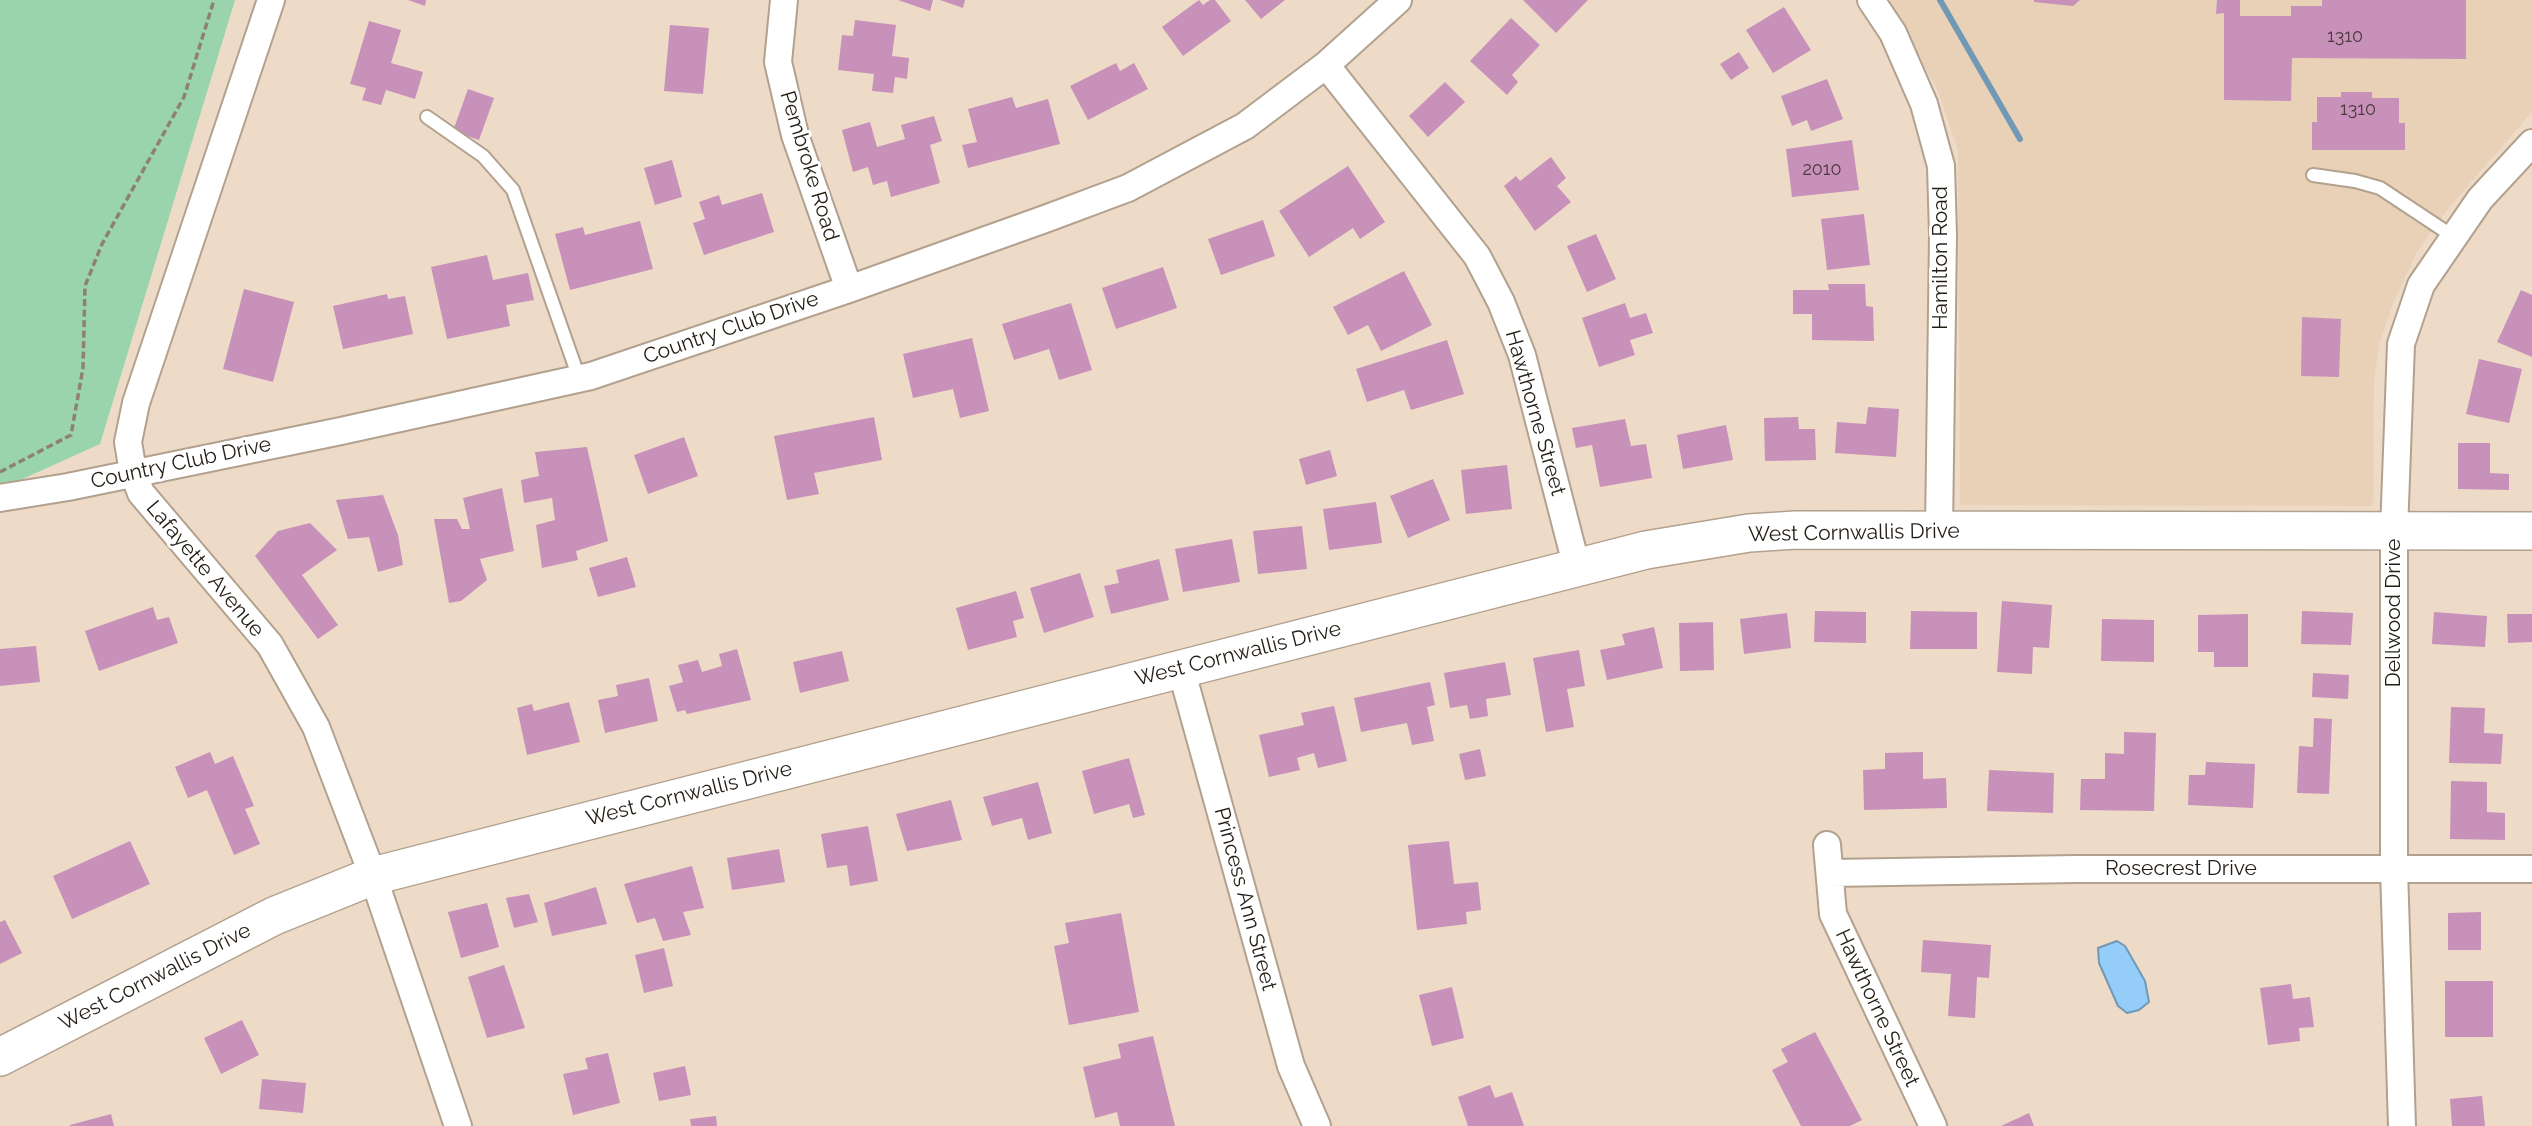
<!DOCTYPE html>
<html>
<head>
<meta charset="utf-8">
<style>
	body { margin:0 }
	canvas { display:block; background:#eddbc7 }
</style>
</head>
<body>
<canvas width="2532" height="1126"></canvas>
<script>
const g = document.querySelector('canvas').getContext('2d');
g.lineJoin = 'round';
function fill(path, color) { g.fillStyle = color; g.fill(path, 'evenodd'); }
const shape = rows => new Path2D(rows.map(r => 'M' + r).join(''));
function stroke(path, color, width, dash) { g.strokeStyle = color; g.lineWidth = width; g.lineCap = dash ? 'butt' : 'round'; g.setLineDash(dash || []); g.stroke(path); }
function drawText(font, color, halo, rows, align = 'center') {
  g.font = font + ' Raleway,sans-serif'; g.lineWidth = 6; g.setLineDash([]); g.textBaseline = 'middle'; g.strokeStyle = halo; g.fillStyle = color; for (const [text, x, y, turn = 0] of rows) {
    g.save(); g.translate(x, y); g.rotate((+turn || 0) * Math.PI / 180); g.textAlign = isNaN(turn) ? turn : align; if (halo) g.strokeText(text, 0, 0); g.fillText(text, 0, 0); g.restore();
  }
}
const built = shape([
	[1887,0,2532,0,2532,112,2446,211,2417,252,2393,304,2380,342,2374,379,2373,506,1960,505,1958,150,1938,91]
]);
const green = shape([
	[0,0,235,0,100,444,5,487,0,487]
]);
const water = shape([
	[2117,941,2125,946,2145,981,2149,1002,2139,1010,2127,1013,2118,1006,2099,963,2098,948,2117,941]
]);
const stream = shape([
	[1940,0,2020,139]
]);
const building = shape([
	[408,0,426,0,425,6],
	[898,0,933,0,930,11],
	[940,0,965,0,963,8],
	[1199,0,1203,5,1210,0,1215,0,1231,21,1183,56,1162,27],
	[1245,0,1285,0,1261,19],
	[1523,0,1588,0,1556,33],
	[2034,0,2080,0,2073,6,2034,2],
	[2217,0,2240,0,2240,16,2291,16,2291,6,2322,6,2322,0,2466,0,2466,59,2292,58,2291,101,2224,100,2224,13,2216,14],
	[1784,7,1811,50,1773,73,1746,30],
	[1511,18,1540,45,1512,75,1518,82,1507,95,1470,61],
	[855,20,896,25,892,56,909,58,907,79,895,77,893,93,872,91,874,74,838,70,842,35,853,36],
	[369,21,401,30,391,63,423,72,415,99,386,90,381,105,362,100,366,88,350,84],
	[670,25,709,28,703,94,664,91],
	[1739,52,1749,68,1731,80,1720,64],
	[1116,63,1120,71,1134,63,1148,89,1088,120,1070,86],
	[1827,79,1843,119,1811,131,1807,120,1792,126,1781,96],
	[1445,82,1465,102,1428,137,1409,116],
	[468,89,494,98,479,140,453,131],
	[2341,92,2372,92,2372,98,2399,98,2399,123,2405,123,2405,150,2312,150,2312,122,2317,122,2317,97,2341,97],
	[1012,97,1016,108,1048,99,1060,144,968,168,962,145,977,142,968,109],
	[934,116,942,141,930,145,940,183,891,197,887,181,873,185,868,167,853,172,842,130,870,122,877,147,905,139,901,125],
	[1852,140,1859,190,1792,197,1786,149],
	[1551,157,1566,178,1557,186,1571,202,1535,231,1504,186,1516,176,1520,181],
	[672,160,682,197,655,205,644,168],
	[1348,166,1385,222,1360,239,1353,228,1309,257,1279,211],
	[762,193,774,232,704,255,693,223,705,219,699,202,719,195,722,205],
	[1864,214,1870,265,1827,270,1821,219],
	[1263,220,1275,256,1221,275,1208,239],
	[640,221,653,269,570,290,555,234,583,227,585,235],
	[1596,234,1616,279,1587,292,1567,246],
	[487,255,493,280,528,273,534,300,506,305,510,326,447,339,431,267],
	[1163,267,1177,308,1116,329,1102,288],
	[1404,271,1432,325,1381,351,1368,325,1348,335,1333,307],
	[1828,284,1865,284,1866,306,1873,307,1874,341,1812,340,1812,314,1793,314,1793,290,1829,290],
	[244,289,294,302,273,382,223,369],
	[2521,290,2532,295,2532,357,2497,342],
	[387,294,388,299,405,296,413,334,343,349,333,306],
	[1071,303,1092,370,1059,380,1049,349,1014,360,1002,324],
	[1625,303,1630,318,1646,313,1653,333,1630,340,1635,355,1599,367,1582,318],
	[2302,317,2341,319,2339,377,2301,376],
	[972,338,989,411,960,418,953,389,913,398,903,354],
	[1447,340,1464,394,1411,410,1404,390,1367,402,1356,369],
	[2479,359,2522,369,2509,423,2466,414],
	[1868,407,1899,409,1896,457,1835,453,1837,422,1866,424],
	[874,417,882,460,814,473,819,494,787,500,774,436],
	[1798,417,1799,429,1815,429,1816,460,1765,461,1764,418],
	[1625,419,1631,446,1646,444,1652,478,1600,487,1592,445,1576,448,1572,428],
	[1726,425,1733,460,1683,469,1677,435],
	[684,437,698,476,648,494,634,455],
	[2458,443,2490,443,2490,473,2509,474,2509,490,2458,489],
	[587,447,608,541,576,551,578,560,542,568,536,525,555,520,552,498,524,503,521,480,539,476,535,452],
	[1330,450,1337,476,1306,485,1299,459],
	[1507,465,1512,509,1466,514,1461,470],
	[1433,479,1450,520,1408,538,1390,496],
	[502,488,514,551,480,559,487,580,461,601,449,603,434,519,457,519,462,529,470,529,463,498],
	[383,495,398,535,403,565,378,572,369,537,348,539,336,500],
	[1376,502,1382,543,1329,550,1323,509],
	[310,523,337,550,302,575,338,625,318,639,255,556,278,531],
	[1302,526,1307,569,1258,574,1253,531],
	[1232,539,1240,582,1183,592,1175,549],
	[627,557,636,587,598,597,589,568],
	[1159,559,1169,600,1111,614,1104,586,1119,583,1116,570],
	[1080,573,1094,617,1044,633,1030,588],
	[1016,591,1024,618,1013,621,1017,637,968,650,956,608],
	[2002,601,2052,605,2049,648,2033,647,2032,674,1997,672],
	[153,607,157,620,169,617,178,643,99,671,85,631],
	[1815,611,1866,612,1866,643,1814,642],
	[1911,611,1977,612,1977,649,1910,649],
	[2302,611,2353,613,2351,645,2301,644],
	[2434,612,2487,616,2485,647,2432,644],
	[1787,613,1791,648,1744,654,1740,619],
	[2248,614,2248,667,2214,667,2214,652,2198,652,2198,615],
	[2507,614,2532,614,2532,642,2508,643],
	[2102,619,2154,620,2154,662,2101,661],
	[1713,622,1714,670,1680,671,1679,623],
	[1654,627,1663,668,1607,680,1600,650,1625,645,1622,634],
	[36,646,40,682,0,686,0,649],
	[737,649,751,700,687,714,685,710,677,712,669,686,683,682,678,665,698,660,702,672,722,666,719,654],
	[1579,650,1585,686,1567,689,1574,727,1546,732,1533,658],
	[842,651,849,681,800,693,793,662],
	[1505,662,1511,695,1486,699,1488,716,1470,719,1467,705,1450,708,1444,673],
	[2313,673,2349,675,2348,699,2312,697],
	[649,678,658,721,605,733,598,700,618,696,616,685],
	[1430,682,1435,705,1427,707,1434,741,1412,745,1407,723,1361,732,1354,698],
	[569,702,580,742,527,755,517,708,532,704,534,711],
	[1334,706,1347,761,1318,768,1314,753,1297,758,1300,770,1269,777,1259,735,1304,725,1301,713],
	[2451,707,2485,708,2484,733,2503,734,2501,764,2449,763],
	[2314,718,2332,719,2329,794,2297,793,2299,746,2313,747],
	[2124,732,2156,733,2154,811,2080,810,2081,779,2105,779,2105,753,2124,754],
	[1480,749,1486,776,1465,780,1459,754],
	[210,752,215,764,233,756,254,806,245,809,260,844,234,855,207,790,188,798,175,767],
	[1923,752,1923,779,1946,778,1947,808,1864,810,1863,770,1885,769,1885,753],
	[1129,758,1145,815,1133,818,1129,804,1094,814,1082,771],
	[2206,762,2255,764,2253,808,2188,805,2189,775,2205,775],
	[1989,770,2054,773,2053,813,1987,811],
	[2451,781,2487,782,2487,812,2505,813,2505,840,2450,839],
	[1038,782,1052,833,1028,840,1022,818,992,826,983,797],
	[951,800,962,840,907,851,896,814],
	[868,826,878,881,850,886,847,865,827,868,821,834],
	[130,841,150,884,72,919,53,876],
	[1449,841,1454,884,1478,882,1481,910,1466,912,1467,924,1417,930,1408,845],
	[779,849,785,882,732,890,727,858],
	[692,866,704,908,683,912,691,935,663,941,655,918,637,923,624,884],
	[596,887,607,924,552,936,544,903],
	[529,894,538,922,514,928,506,898],
	[487,903,499,947,461,958,448,912],
	[2481,912,2481,950,2448,950,2448,913],
	[1121,913,1139,1012,1069,1025,1054,946,1069,943,1065,923],
	[5,920,22,953,0,964,0,922],
	[1923,940,1991,945,1989,978,1977,977,1975,1018,1948,1016,1951,974,1921,972],
	[664,948,673,986,644,993,635,955],
	[504,965,525,1028,487,1038,468,977],
	[2445,981,2493,981,2493,1037,2445,1037],
	[2291,984,2293,999,2310,997,2314,1027,2299,1028,2300,1041,2268,1045,2260,988],
	[1452,987,1464,1038,1432,1046,1419,995],
	[242,1020,259,1055,221,1074,204,1038],
	[1815,1032,1862,1120,1850,1126,1801,1126,1772,1070,1788,1062,1781,1049],
	[1153,1036,1175,1126,1120,1126,1117,1112,1095,1118,1083,1067,1121,1058,1118,1044],
	[608,1053,620,1103,573,1115,563,1074,588,1069,585,1058],
	[685,1066,691,1095,659,1101,653,1073],
	[262,1079,306,1083,303,1113,259,1109],
	[1490,1085,1495,1098,1512,1092,1524,1126,1468,1126,1458,1097],
	[2482,1096,2485,1126,2452,1126,2450,1099],
	[2029,1113,2034,1126,2001,1126],
	[111,1114,114,1126,70,1126,70,1125],
	[716,1116,717,1126,691,1126,690,1119]
]);
const path = shape([
	[0,472,71,435,83,368,85,286,102,244,184,97,214,0]
]);
const lane = shape([
	[427,117,483,156,513,190,579,378],
	[2313,175,2355,181,2380,188,2454,237]
]);
const street = shape([
	[271,0,136,403,128,442,133,472,141,493,270,645,316,727,373,876,458,1126],
	[784,0,778,62,795,135,849,289],
	[1871,0,1893,33,1924,104,1941,166,1943,235,1939,531],
	[1326,65,1477,256,1501,302,1522,355,1577,568],
	[0,498,68,487,341,431,591,376,849,289,1045,219,1128,188,1245,126,1326,65,1398,0],
	[1181,669,1291,1066,1317,1126],
	[1827,845,1833,914,1933,1126],
	[1831,873,2075,869,2532,869],
	[2402,1126,2394,869,2394,531,2401,344,2421,285,2480,199,2532,143]
]);
const secondary = shape([
	[0,1057,274,916,373,876,1646,550,1749,533,1796,530,2532,531]
]);
const numberNames = [
	["1310",2345,37],
	["1310",2358,110],
	["2010",1822,170]
];
const streetNames = [
	["Pembroke Road",809,166,73],
	["Hamilton Road",1941,258,-90],
	["Country Club Drive",731,328,-19],
	["Hawthorne Street",1535,413,74],
	["Country Club Drive",181,463,-12],
	["West Cornwallis Drive",1854,533,-1],
	["Lafayette Avenue",205,569,50],
	["Dellwood Drive",2394,613,-90],
	["West Cornwallis Drive",1238,654,-14],
	["West Cornwallis Drive",689,794,-14],
	["Rosecrest Drive",2181,869],
	["Princess Ann Street",1245,899,75],
	["West Cornwallis Drive",155,977,-27],
	["Hawthorne Street",1877,1008,65]
];
fill(built, '#e8d1b7');
fill(green, '#99d4ad');
fill(water, '#93cdf8');
stroke(water, '#7198b4', 2);
stroke(stream, '#7198b4', 6);
fill(building, '#c891b9');
stroke(lane, '#b2a18e', 16);
stroke(street, '#b2a18e', 30);
stroke(secondary, '#b2a18e', 40);
stroke(path, '#8e8173', 3.5, [7, 3.5]);
stroke(lane, '#fff', 12);
stroke(street, '#fff', 26);
stroke(secondary, '#fff', 37);
drawText('18px', '#4c3a3e', null, numberNames);
drawText('21px', '#231d15', '#fff', streetNames);
</script>
</body>
</html>
